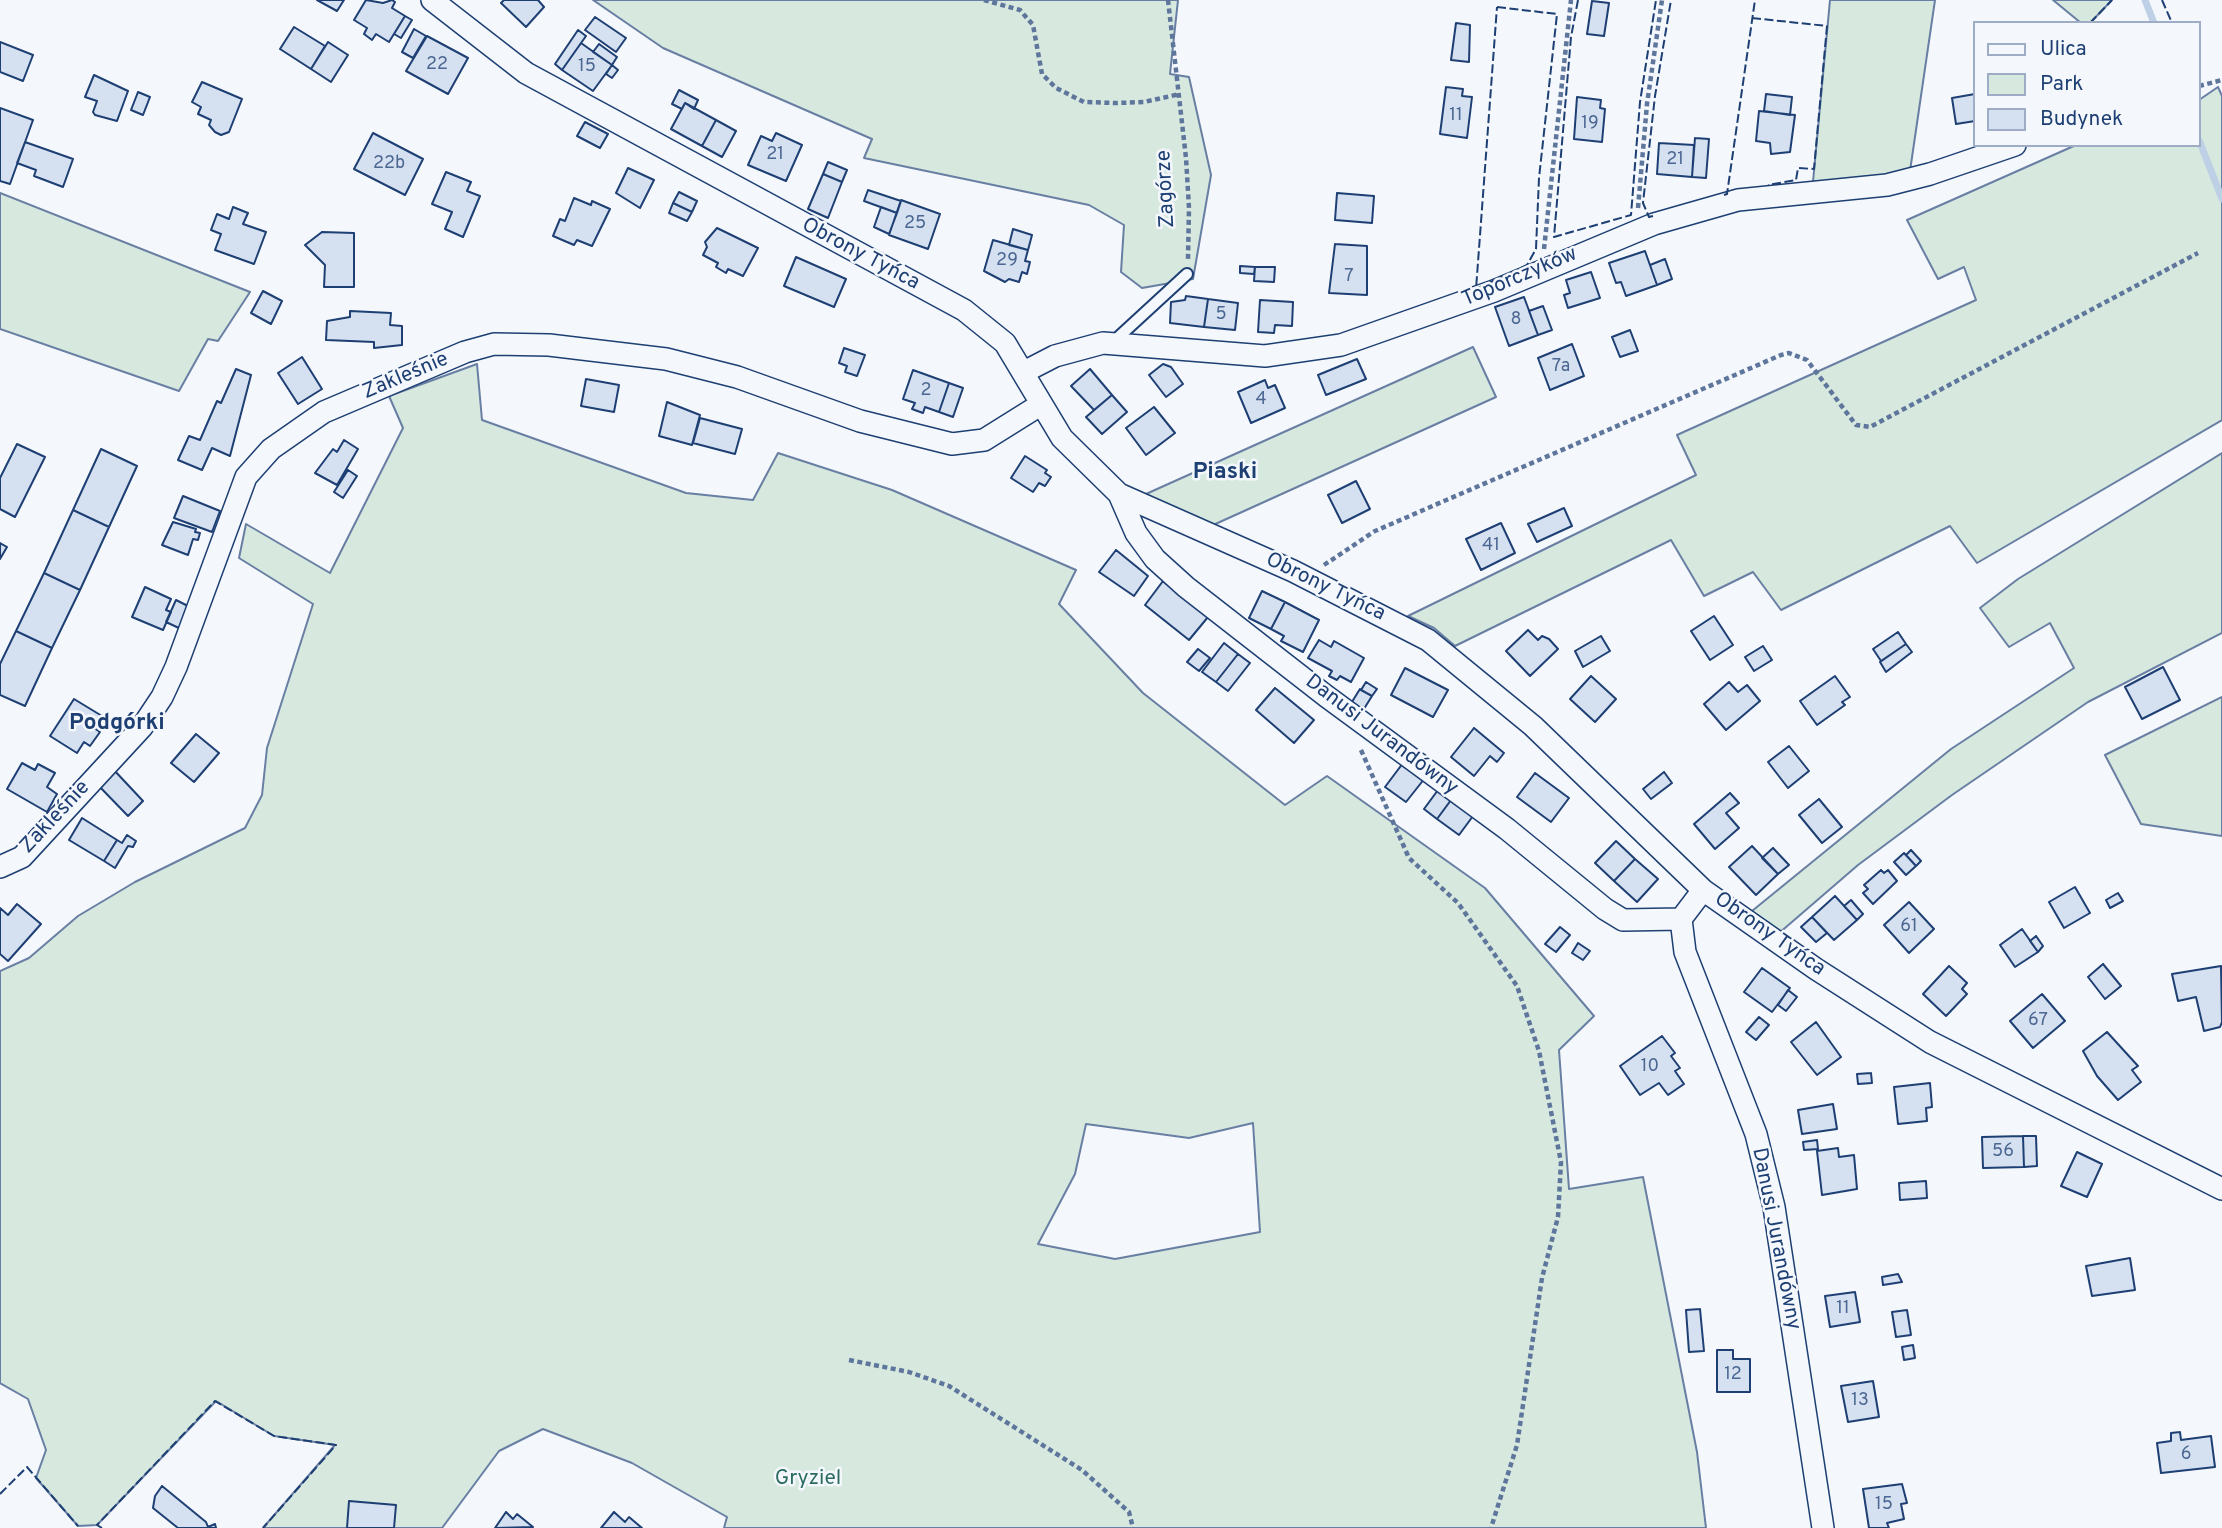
<!DOCTYPE html>
<html>
<head>
<meta charset="utf-8">
<style>
	body { margin:0 }
	#map { position:relative; width:2222px; height:1528px; overflow:hidden; background:#f4f7fb; font-family:Overpass,sans-serif }
	canvas { display:block }
	.legend { position:absolute; left:1973px; top:21px; width:228px; height:126px; box-sizing:border-box; background:#f4f7fb; border:2px solid #9eadc5; margin:0; padding:9px 12px; list-style:none; font-size:21px; color:#1d3f73 }
	.legend li { display:flex; align-items:center; gap:14px; height:35px }
	.legend b { width:35px; border:2px solid #9eadc5 }
</style>
</head>
<body>
<div id="map">
<canvas width="2222" height="1528"></canvas>
<ul class="legend">
<li><b style="height:9px;background:#f4f7fb"></b>Ulica</li>
<li><b style="height:19px;background:#d7e8df"></b>Park</li>
<li><b style="height:19px;background:#d5e0f0"></b>Budynek</li>
</ul>
</div>
<script>
const g = document.querySelector('canvas').getContext('2d');
g.lineJoin = 'round';
function fill(path, color) { g.fillStyle = color; g.fill(path, 'evenodd'); }
const shape = rows => new Path2D(rows.map(r => 'M' + r).join(''));
function stroke(path, color, width, dash) { g.strokeStyle = color; g.lineWidth = width; g.lineCap = dash ? 'butt' : 'round'; g.setLineDash(dash || []); g.stroke(path); }
function drawText(font, color, halo, rows, align = 'center') {
  g.font = font + ' Overpass,sans-serif'; g.lineWidth = 5; g.setLineDash([]); g.textBaseline = 'middle'; g.strokeStyle = halo; g.fillStyle = color; for (const [text, x, y, turn = 0] of rows) {
    g.save(); g.translate(x, y); g.rotate((+turn || 0) * Math.PI / 180); g.textAlign = isNaN(turn) ? turn : align; if (halo) g.strokeText(text, 0, 0); g.fillText(text, 0, 0); g.restore();
  }
}
const green = shape([
	[593,0,1178,0,1170,74,1189,77,1211,175,1193,279,1142,288,1121,272,1124,225,1089,205,864,158,872,139,663,48,593,0],
	[1830,0,1935,0,1910,171,1877,180,1813,182,1830,0],
	[2053,0,2112,0,2090,23,2081,23,2053,0],
	[2218,87,2222,96,2222,420,1977,563,1950,526,1781,610,1753,572,1704,596,1671,540,1455,646,1434,628,1408,616,1696,475,1677,435,1976,300,1964,267,1938,279,1907,220,2076,145,2199,145,2199,100,2218,87],
	[0,193,250,292,218,341,208,339,179,391,0,329,0,193],
	[1473,347,1496,397,1211,526,1175,511,1146,494,1473,347],
	[477,364,482,420,686,493,753,500,778,453,892,490,1076,570,1059,604,1143,693,1285,805,1327,776,1485,888,1594,1016,1559,1050,1569,1189,1643,1177,1697,1452,1706,1528,724,1528,727,1517,632,1463,543,1429,499,1451,442,1528,263,1528,335,1445,274,1436,216,1401,97,1525,78,1526,36,1478,46,1450,28,1399,0,1383,0,971,29,958,78,916,135,882,245,828,262,795,267,748,313,604,239,558,246,524,330,573,403,428,389,396,477,364],
	[1253,1123,1260,1232,1115,1259,1038,1244,1075,1174,1086,1124,1189,1138,1253,1123],
	[2222,453,2222,633,2088,702,1952,795,1858,865,1778,934,1752,911,1951,749,2074,668,2050,623,2009,647,1980,608,2018,579,2222,453],
	[2222,697,2222,836,2141,824,2105,755,2222,697]
]);
const stream = shape([
	[2145,0,2154,23],
	[2199,140,2222,199]
]);
const building = shape([
	[317,0,344,0,337,11,317,0],
	[366,0,383,3,392,0,395,2,392,8,405,16,389,42,376,34,372,40,364,34,367,28,354,20,366,0],
	[504,0,538,0,544,7,526,27,501,3,504,0],
	[1592,1,1609,3,1604,36,1587,34,1592,1],
	[405,16,412,20,401,38,394,34,405,16],
	[595,17,626,38,616,52,585,30,595,17],
	[1456,23,1470,25,1469,62,1451,60,1456,23],
	[294,27,325,46,311,69,280,49,294,27],
	[414,29,426,36,413,58,402,52,414,29],
	[578,30,586,36,562,70,555,64,578,30],
	[427,36,468,58,448,94,406,71,427,36],
	[0,42,33,55,23,81,0,72,0,42],
	[328,42,348,55,331,82,311,69,328,42],
	[581,43,612,65,593,91,562,70,581,43],
	[599,44,617,57,612,65,593,52,599,44],
	[612,65,618,70,612,78,606,74,612,65],
	[94,75,128,91,117,121,95,115,93,112,97,101,85,97,94,75],
	[202,82,242,99,229,132,221,135,215,132,209,125,211,120,198,114,201,107,192,102,202,82],
	[1446,87,1463,89,1462,96,1472,97,1467,138,1440,134,1446,87],
	[679,90,698,100,694,109,685,103,682,109,672,104,679,90],
	[138,92,150,97,143,115,131,110,138,92],
	[1766,94,1792,97,1790,115,1764,111,1766,94],
	[1975,94,1975,121,1956,124,1952,98,1975,94],
	[1577,97,1601,100,1600,108,1605,109,1602,142,1574,139,1577,97],
	[685,103,716,120,702,146,671,129,685,103],
	[0,108,33,120,10,184,0,181,0,108],
	[1759,111,1795,115,1790,152,1771,154,1770,143,1756,141,1759,111],
	[716,120,736,131,722,157,702,146,716,120],
	[585,122,608,134,600,148,577,136,585,122],
	[373,133,423,159,405,195,354,169,373,133],
	[776,133,802,145,786,181,748,165,761,136,772,141,776,133],
	[1695,138,1709,139,1706,178,1692,177,1695,138],
	[25,142,73,159,63,187,34,176,36,170,17,163,25,142],
	[1659,143,1694,145,1692,177,1657,174,1659,143],
	[828,162,847,170,842,182,823,174,828,162],
	[628,168,654,180,640,208,616,193,628,168],
	[446,172,471,182,467,191,480,196,463,237,445,229,452,212,432,204,446,172],
	[823,174,842,182,828,218,808,209,823,174],
	[868,190,901,201,897,213,864,201,868,190],
	[679,192,697,201,692,212,673,203,679,192],
	[1337,193,1374,196,1372,223,1335,220,1337,193],
	[574,198,591,205,592,201,610,209,592,246,577,240,574,245,553,236,560,219,565,221,574,198],
	[901,200,940,214,928,249,889,235,901,200],
	[673,203,692,212,687,221,669,213,673,203],
	[233,207,248,213,243,224,266,232,254,264,215,250,221,234,211,230,217,214,229,219,233,207],
	[881,207,897,213,889,234,874,227,881,207],
	[717,228,758,248,743,276,728,269,726,273,716,267,718,263,703,255,707,247,705,242,717,228],
	[1013,229,1032,235,1028,250,1009,245,1013,229],
	[322,232,354,233,354,287,324,287,325,265,305,245,322,232],
	[993,240,1028,250,1025,261,1030,262,1027,274,1022,272,1019,282,1009,279,1005,282,984,271,993,240],
	[1335,244,1367,246,1367,295,1329,293,1335,244],
	[1645,251,1657,285,1626,296,1621,282,1616,283,1609,263,1645,251],
	[796,257,846,279,834,307,784,286,796,257],
	[1665,259,1672,279,1657,285,1650,265,1665,259],
	[1240,266,1255,267,1254,274,1240,273,1240,266],
	[1255,267,1275,267,1274,282,1254,281,1255,267],
	[1591,272,1600,298,1568,308,1564,295,1570,293,1566,280,1591,272],
	[263,291,282,301,271,324,251,313,263,291],
	[1186,296,1208,299,1204,327,1170,323,1171,302,1185,300,1186,296],
	[1524,297,1538,335,1509,346,1495,307,1524,297],
	[1208,299,1238,303,1235,330,1204,327,1208,299],
	[1260,300,1293,302,1292,326,1275,325,1274,333,1258,332,1260,300],
	[1543,306,1552,330,1538,335,1529,311,1543,306],
	[350,311,391,313,390,325,402,326,402,345,374,348,374,342,326,340,327,321,350,317,350,311],
	[1630,330,1638,351,1620,357,1612,337,1630,330],
	[1572,344,1584,376,1550,390,1538,358,1572,344],
	[844,348,865,355,857,376,845,372,847,366,839,363,844,348],
	[302,357,322,389,298,404,278,373,302,357],
	[1357,359,1366,379,1326,395,1318,375,1357,359],
	[1163,364,1171,367,1183,384,1166,397,1149,375,1163,364],
	[236,369,251,375,230,456,212,448,202,470,178,460,189,436,200,440,217,401,221,403,236,369],
	[1090,369,1112,395,1094,410,1071,386,1090,369],
	[913,370,949,383,939,412,925,407,923,413,912,409,915,403,903,399,913,370],
	[586,379,619,385,614,412,581,406,586,379],
	[1265,380,1268,388,1275,385,1285,408,1251,423,1238,392,1265,380],
	[949,383,963,388,953,417,939,412,949,383],
	[1112,395,1127,412,1102,434,1086,417,1112,395],
	[667,402,700,415,692,445,659,436,667,402],
	[1154,407,1175,433,1146,455,1126,428,1154,407],
	[700,418,742,429,735,454,693,443,700,418],
	[344,440,358,449,337,485,315,473,333,449,337,452,344,440],
	[17,444,45,457,15,517,0,509,0,478,17,444],
	[101,449,137,466,109,527,73,510,101,449],
	[1025,456,1047,470,1045,473,1051,477,1045,486,1039,483,1033,492,1011,478,1025,456],
	[348,470,357,476,343,498,334,492,348,470],
	[1356,481,1370,509,1342,523,1328,495,1356,481],
	[183,496,220,511,212,532,174,518,183,496],
	[1564,508,1572,526,1537,542,1528,524,1564,508],
	[73,510,109,527,80,590,44,573,73,510],
	[173,522,196,529,195,532,200,533,198,540,193,539,188,555,162,545,173,522],
	[1501,523,1515,553,1481,570,1466,539,1501,523],
	[0,543,7,547,0,559,0,543],
	[1116,550,1148,576,1134,596,1099,572,1116,550],
	[44,573,80,590,52,648,16,631,44,573],
	[1163,581,1208,617,1189,640,1145,605,1163,581],
	[145,587,171,599,166,610,171,612,163,630,132,617,145,587],
	[1262,591,1285,602,1271,629,1249,618,1262,591],
	[176,600,188,606,181,629,166,622,176,600],
	[1285,602,1319,620,1303,652,1281,641,1284,636,1271,629,1285,602],
	[1714,616,1733,645,1710,660,1691,631,1714,616],
	[1528,630,1538,640,1542,636,1549,639,1558,649,1530,676,1506,651,1528,630],
	[16,631,52,648,25,706,0,695,0,664,16,631],
	[1898,632,1906,644,1881,661,1873,649,1898,632],
	[1601,636,1610,651,1583,667,1575,651,1601,636],
	[1319,640,1331,647,1334,641,1364,658,1351,682,1340,676,1337,680,1329,676,1332,671,1308,658,1319,640],
	[1224,643,1238,654,1216,682,1202,672,1224,643],
	[1906,644,1912,652,1886,672,1880,662,1906,644],
	[1763,646,1772,660,1754,671,1745,657,1763,646],
	[1198,649,1210,658,1199,671,1187,662,1198,649],
	[1238,654,1250,663,1228,691,1216,682,1238,654],
	[2163,667,2180,700,2142,719,2125,687,2163,667],
	[1405,668,1448,690,1433,717,1391,695,1405,668],
	[1591,676,1616,699,1595,722,1570,699,1591,676],
	[1835,676,1850,697,1842,702,1845,705,1817,725,1800,701,1835,676],
	[1366,682,1377,689,1372,696,1361,690,1366,682],
	[1729,682,1738,692,1747,685,1760,701,1726,730,1704,704,1729,682],
	[1275,688,1314,720,1294,743,1256,710,1275,688],
	[1360,689,1372,696,1362,712,1350,705,1360,689],
	[74,699,102,716,94,728,100,732,90,746,84,742,77,753,50,736,74,699],
	[1474,728,1504,753,1497,762,1490,756,1474,776,1451,757,1474,728],
	[196,734,219,753,194,782,171,763,196,734],
	[1789,746,1809,771,1788,788,1768,762,1789,746],
	[22,763,35,770,38,764,55,773,47,787,57,794,47,812,7,789,22,763],
	[1403,763,1425,778,1406,802,1385,787,1403,763],
	[113,769,143,801,128,816,97,784,113,769],
	[1664,772,1672,783,1651,799,1643,789,1664,772],
	[1535,773,1569,798,1551,822,1517,797,1535,773],
	[1438,790,1451,800,1437,819,1424,809,1438,790],
	[1730,793,1739,803,1726,813,1739,828,1715,849,1694,824,1730,793],
	[1819,799,1842,827,1822,843,1799,815,1819,799],
	[1451,800,1473,816,1459,835,1437,819,1451,800],
	[82,818,117,840,104,861,69,840,82,818],
	[127,835,136,841,133,847,128,846,115,868,104,861,117,840,122,843,127,835],
	[1616,841,1635,859,1614,881,1595,863,1616,841],
	[1752,846,1778,874,1756,895,1729,867,1752,846],
	[1773,848,1789,865,1778,874,1762,858,1773,848],
	[1911,850,1921,861,1916,866,1906,855,1911,850],
	[1904,853,1916,866,1906,875,1894,862,1904,853],
	[1635,859,1658,879,1637,902,1614,881,1635,859],
	[1881,870,1884,873,1888,870,1897,881,1873,904,1863,893,1868,889,1864,885,1881,870],
	[2075,887,2090,913,2064,928,2049,902,2075,887],
	[2118,893,2123,901,2110,908,2106,900,2118,893],
	[1835,896,1857,920,1834,940,1812,917,1835,896],
	[1851,900,1863,914,1857,920,1844,906,1851,900],
	[1909,902,1934,929,1909,953,1884,925,1909,902],
	[17,904,41,924,8,961,0,954,0,908,8,915,17,904],
	[1812,917,1827,933,1816,942,1801,927,1812,917],
	[1560,927,1570,935,1556,952,1545,944,1560,927],
	[2022,929,2038,952,2015,967,2000,945,2022,929],
	[2036,936,2043,946,2038,952,2030,941,2036,936],
	[1578,943,1590,951,1583,960,1572,953,1578,943],
	[2103,964,2121,986,2105,999,2088,977,2103,964],
	[1949,966,1967,983,1962,989,1967,994,1946,1016,1923,994,1949,966],
	[2221,966,2222,1022,2220,1027,2204,1031,2196,997,2178,1001,2172,974,2221,966],
	[1762,968,1790,988,1772,1012,1744,992,1762,968],
	[1788,990,1797,997,1786,1011,1778,1005,1788,990],
	[2042,994,2065,1021,2033,1048,2010,1021,2042,994],
	[1759,1017,1769,1025,1756,1040,1746,1032,1759,1017],
	[1816,1022,1841,1057,1817,1075,1791,1042,1816,1022],
	[2107,1032,2138,1066,2132,1070,2141,1082,2118,1100,2097,1076,2083,1051,2107,1032],
	[1662,1036,1675,1053,1671,1056,1680,1068,1675,1071,1684,1084,1668,1095,1659,1083,1640,1095,1620,1066,1662,1036],
	[1871,1073,1872,1083,1858,1084,1857,1074,1871,1073],
	[1930,1083,1932,1107,1926,1108,1927,1121,1898,1124,1894,1087,1930,1083],
	[1833,1104,1837,1129,1802,1134,1798,1110,1833,1104],
	[2023,1136,2036,1136,2037,1166,2024,1167,2023,1136],
	[2023,1136,2024,1167,1983,1168,1982,1137,2023,1136],
	[1817,1140,1818,1149,1804,1150,1803,1142,1817,1140],
	[1838,1148,1839,1157,1854,1155,1857,1189,1822,1195,1817,1151,1838,1148],
	[2077,1152,2102,1164,2087,1197,2061,1186,2077,1152],
	[1926,1181,1927,1198,1900,1200,1899,1183,1926,1181],
	[2130,1258,2135,1290,2092,1296,2086,1266,2130,1258],
	[1898,1274,1902,1282,1883,1285,1882,1277,1898,1274],
	[1855,1292,1860,1322,1830,1327,1825,1296,1855,1292],
	[1700,1309,1704,1351,1689,1352,1686,1310,1700,1309],
	[1907,1310,1911,1335,1896,1337,1892,1312,1907,1310],
	[1913,1345,1915,1358,1904,1360,1902,1347,1913,1345],
	[1717,1350,1733,1350,1733,1359,1750,1359,1750,1392,1717,1392,1717,1350],
	[1873,1381,1879,1417,1848,1422,1841,1386,1873,1381],
	[2180,1432,2181,1440,2211,1436,2215,1467,2161,1473,2157,1443,2171,1441,2171,1433,2180,1432],
	[1902,1484,1907,1503,1901,1504,1904,1519,1887,1523,1889,1528,1869,1528,1863,1489,1902,1484],
	[162,1486,206,1522,208,1527,215,1524,216,1528,178,1528,153,1508,155,1496,162,1486],
	[349,1501,396,1505,394,1528,347,1528,349,1501],
	[506,1512,513,1519,517,1514,533,1527,495,1528,506,1512],
	[614,1512,625,1522,629,1517,642,1528,601,1528,614,1512]
]);
const path = shape([
	[984,0,1020,10,1033,25,1042,74,1056,88,1084,102,1116,103,1144,102,1180,94],
	[1168,0,1186,158,1189,208,1188,259],
	[2199,86,2222,80],
	[1638,208,1647,104,1662,0],
	[1544,249,1571,0],
	[1324,565,1375,531,1781,355,1789,353,1807,360,1856,425,1870,427,2198,253],
	[1361,750,1409,858,1458,903,1517,986,1539,1051,1561,1162,1558,1217,1542,1278,1517,1445,1491,1528],
	[849,1360,909,1372,949,1386,1082,1470,1129,1512,1133,1528]
]);
const service = shape([
	[1112,343,1187,274]
]);
const minor = shape([
	[432,0,526,73,964,310,1005,343,1062,438,1119,494,1293,571,1428,640,1533,726,1703,890,1816,969,1930,1042,2222,1189],
	[1024,372,1055,356,1103,343,1265,356,1341,345,1494,291,1654,224,1738,200,1887,185,1930,174,2015,145],
	[1119,494,1136,533,1155,559,1186,587,1326,696,1507,829,1605,909,1623,920,1681,919],
	[0,867,22,857,142,727,162,697,176,667,246,477,271,449,324,412,465,352,494,344,549,345,666,359,737,377,860,421,952,444,984,440,1040,405],
	[1703,890,1681,919,1685,952,1756,1134,1774,1207,1823,1528]
]);
const fence = shape([
	[1578,0,1571,37,1554,237,1631,215,1640,102,1656,0],
	[2162,0,2172,23],
	[1497,7,1557,14,1539,178,1536,249,1527,265,1476,289,1497,7],
	[1752,18,1827,26,1814,169,1798,168,1796,180,1768,185],
	[2090,23,2112,0],
	[1724,195,1727,194,1755,0],
	[1653,216,1649,217,1643,203,1655,96,1671,0],
	[0,1494,27,1467,78,1526],
	[102,1528,97,1525,215,1401,274,1436,336,1445,263,1528]
]);
const numberNames = [
	["22",437,65],
	["15",587,67],
	["11",1456,116],
	["19",1590,124],
	["21",775,155],
	["21",1675,160],
	["22b",389,164],
	["25",915,224],
	["29",1007,261],
	["7",1349,277],
	["5",1221,315],
	["8",1516,320],
	["7a",1561,367],
	["2",926,391],
	["4",1261,400],
	["41",1491,546],
	["61",1909,927],
	["67",2038,1021],
	["10",1650,1067],
	["56",2003,1152],
	["11",1843,1309],
	["12",1733,1375],
	["13",1860,1401],
	["6",2186,1455],
	["15",1884,1505]
];
const streetNames = [
	["Zagórze",1167,189,-93],
	["Obrony Tyńca",860,255,28],
	["Toporczyków",1520,278,-23],
	["Zakleśnie",406,377,-23],
	["Obrony Tyńca",1325,588,26],
	["Danusi Jurandówny",1381,736,37],
	["Zakleśnie",56,818,-47],
	["Obrony Tyńca",1769,935,35],
	["Danusi Jurandówny",1775,1239,79]
];
const parkNames = [
	["Gryziel",808,1480]
];
const neighbourhoodNames = [
	["Piaski",1225,473],
	["Podgórki",117,724]
];
fill(green, '#d7e8df');
stroke(green, '#687fa3', 2);
stroke(stream, '#bed0e5', 7);
fill(building, '#d5e0f0');
stroke(building, '#1d3f73', 2);
stroke(service, '#1d3f73', 14);
stroke(minor, '#1d3f73', 24);
stroke(path, '#5e769c', 4.5, [5, 3.5]);
stroke(service, '#f4f7fb', 10);
stroke(minor, '#f4f7fb', 21);
stroke(fence, '#1d3f73', 2, [9, 3.5]);
drawText('18px', '#4b6792', null, numberNames);
drawText('21px', '#1d3f73', '#f4f7fb', streetNames);
drawText('21px', '#2c6c60', '#f4f7fb', parkNames);
drawText('bold 23px', '#1d3f73', '#f4f7fb', neighbourhoodNames);
</script>
</body>
</html>
